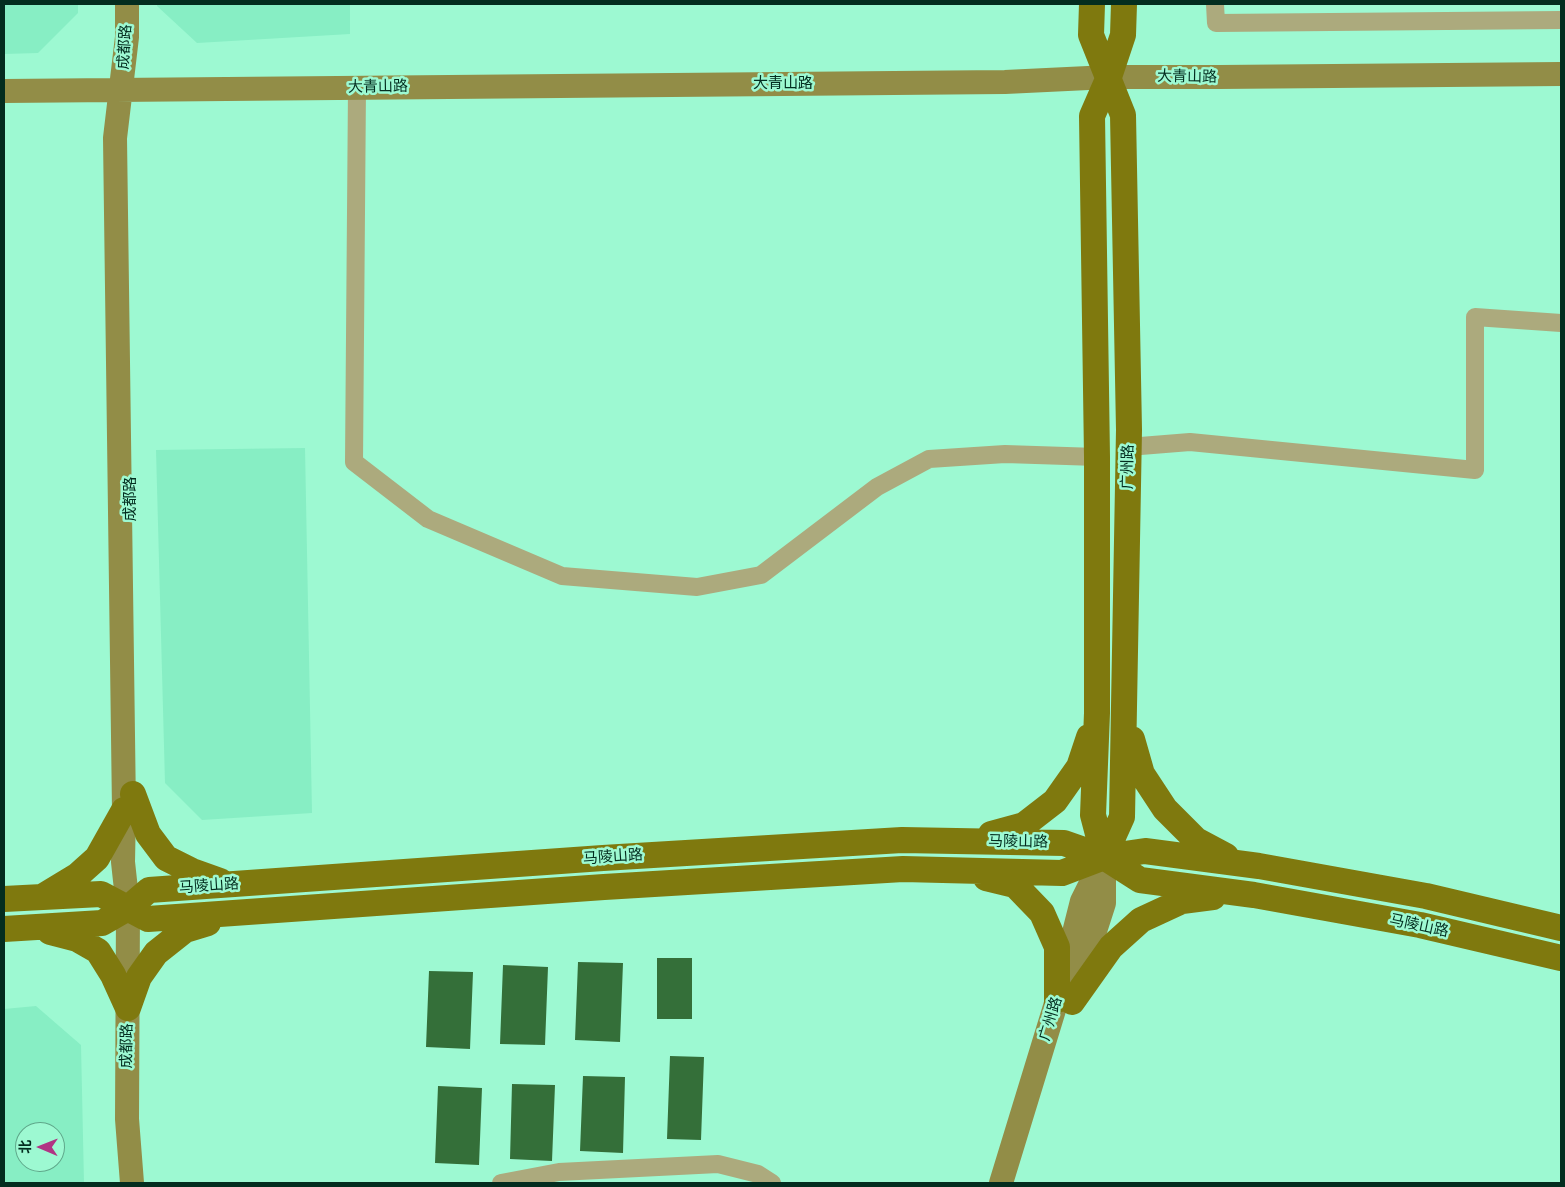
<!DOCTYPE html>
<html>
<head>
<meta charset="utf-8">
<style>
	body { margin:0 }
	#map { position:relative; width:1565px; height:1187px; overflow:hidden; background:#9df9d2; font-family:Rubik,"Noto Sans SC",sans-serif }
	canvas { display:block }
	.frame { position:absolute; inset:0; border:5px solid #032d1f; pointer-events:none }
	.north { position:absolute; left:15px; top:1122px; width:50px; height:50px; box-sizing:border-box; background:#9df9d2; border:1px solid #5fa78a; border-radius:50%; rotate:271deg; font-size:14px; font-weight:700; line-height:20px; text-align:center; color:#032d1f }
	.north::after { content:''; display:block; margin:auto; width:18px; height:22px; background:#b13484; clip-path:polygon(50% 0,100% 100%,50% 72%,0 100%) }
</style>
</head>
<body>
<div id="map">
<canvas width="1565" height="1187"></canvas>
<div class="frame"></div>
<div class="north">北</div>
</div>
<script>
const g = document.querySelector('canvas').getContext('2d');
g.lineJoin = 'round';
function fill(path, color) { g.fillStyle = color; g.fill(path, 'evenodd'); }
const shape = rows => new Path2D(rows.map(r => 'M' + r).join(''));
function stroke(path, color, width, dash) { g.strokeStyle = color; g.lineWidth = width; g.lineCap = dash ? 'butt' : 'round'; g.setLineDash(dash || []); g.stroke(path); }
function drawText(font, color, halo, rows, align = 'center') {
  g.font = font + ' Rubik,"Noto Sans SC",sans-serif'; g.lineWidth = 5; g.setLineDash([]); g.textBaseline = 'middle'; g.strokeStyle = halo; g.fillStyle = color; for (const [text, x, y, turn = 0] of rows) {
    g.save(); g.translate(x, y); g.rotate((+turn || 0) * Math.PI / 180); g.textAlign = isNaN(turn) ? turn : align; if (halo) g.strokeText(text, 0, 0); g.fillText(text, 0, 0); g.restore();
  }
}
const built = shape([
	[4,4,78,4,78,13,38,53,4,54],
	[157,4,350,4,350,34,197,43,157,6],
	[305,448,312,813,202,820,165,783,156,450],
	[36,1006,81,1045,84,1183,4,1183,4,1009],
	[25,1132,55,1132,55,1162,25,1162]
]);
const building = shape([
	[657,958,692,958,692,1019,657,1019],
	[578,962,623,963,620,1042,575,1040],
	[503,965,548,967,545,1045,500,1044],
	[429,971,473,972,470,1049,426,1047],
	[670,1056,704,1057,701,1140,667,1139],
	[583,1076,625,1077,623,1153,580,1151],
	[512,1084,555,1085,552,1161,510,1159],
	[438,1086,482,1088,479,1165,435,1163]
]);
const street = shape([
	[1215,4,1216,23,1561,20],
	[357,87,354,462,428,519,562,576,697,587,761,575,877,487,929,459,1005,454,1097,457],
	[1128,447,1190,442,1475,470,1475,317,1561,323],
	[501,1183,559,1172,718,1164,758,1174,772,1183]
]);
const secondary = shape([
	[127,4,127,37,115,138,124,810,123,862,128,908,127,1119,132,1183],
	[4,91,1005,82,1109,77,1219,77,1561,74],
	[1076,990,1104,903,1104,863],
	[1001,1183,1057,1000,1082,901,1104,857]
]);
const primary = shape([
	[1092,4,1091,35,1123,115,1129,430,1122,817,1104,857],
	[1132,739,1142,774,1165,809,1196,840,1226,856],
	[133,794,148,834,166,858,192,871,220,881],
	[991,834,1024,825,1055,801,1079,767,1089,737],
	[1104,857,1093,815,1097,713,1097,457,1092,116,1109,77,1123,35,1124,4],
	[986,878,1015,885,1042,913,1057,947,1057,1000],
	[45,895,78,875,97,858,124,810],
	[4,899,101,894,148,919,604,887,903,869,1062,873,1104,857,1145,851,1259,866,1426,896,1561,928],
	[4,929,102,923,128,908,149,890,603,858,902,840,1064,843,1104,857,1140,880,1254,895,1420,925,1561,958],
	[50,932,77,939,98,951,113,975,128,1008],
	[1072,1002,1111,947,1141,920,1182,901,1213,897],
	[128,1008,139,977,156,953,185,930,208,923]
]);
const streetNames = [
	["成都路",125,47,-86],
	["大青山路",1187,77,1],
	["大青山路",783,84],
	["大青山路",378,87,-1],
	["广州路",1128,467,-89],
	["成都路",131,499,-90],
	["马陵山路",1018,842,1],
	["马陵山路",613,857,-4],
	["马陵山路",209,886,-4],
	["马陵山路",1419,926,12],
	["广州路",1051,1019,-73],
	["成都路",127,1046,-89]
];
fill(built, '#87eec4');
fill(building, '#346f39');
stroke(street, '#acaa7d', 18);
stroke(secondary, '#928d47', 24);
stroke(primary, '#7f790e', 26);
drawText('15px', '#032d1f', '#9df9d2', streetNames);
</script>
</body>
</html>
